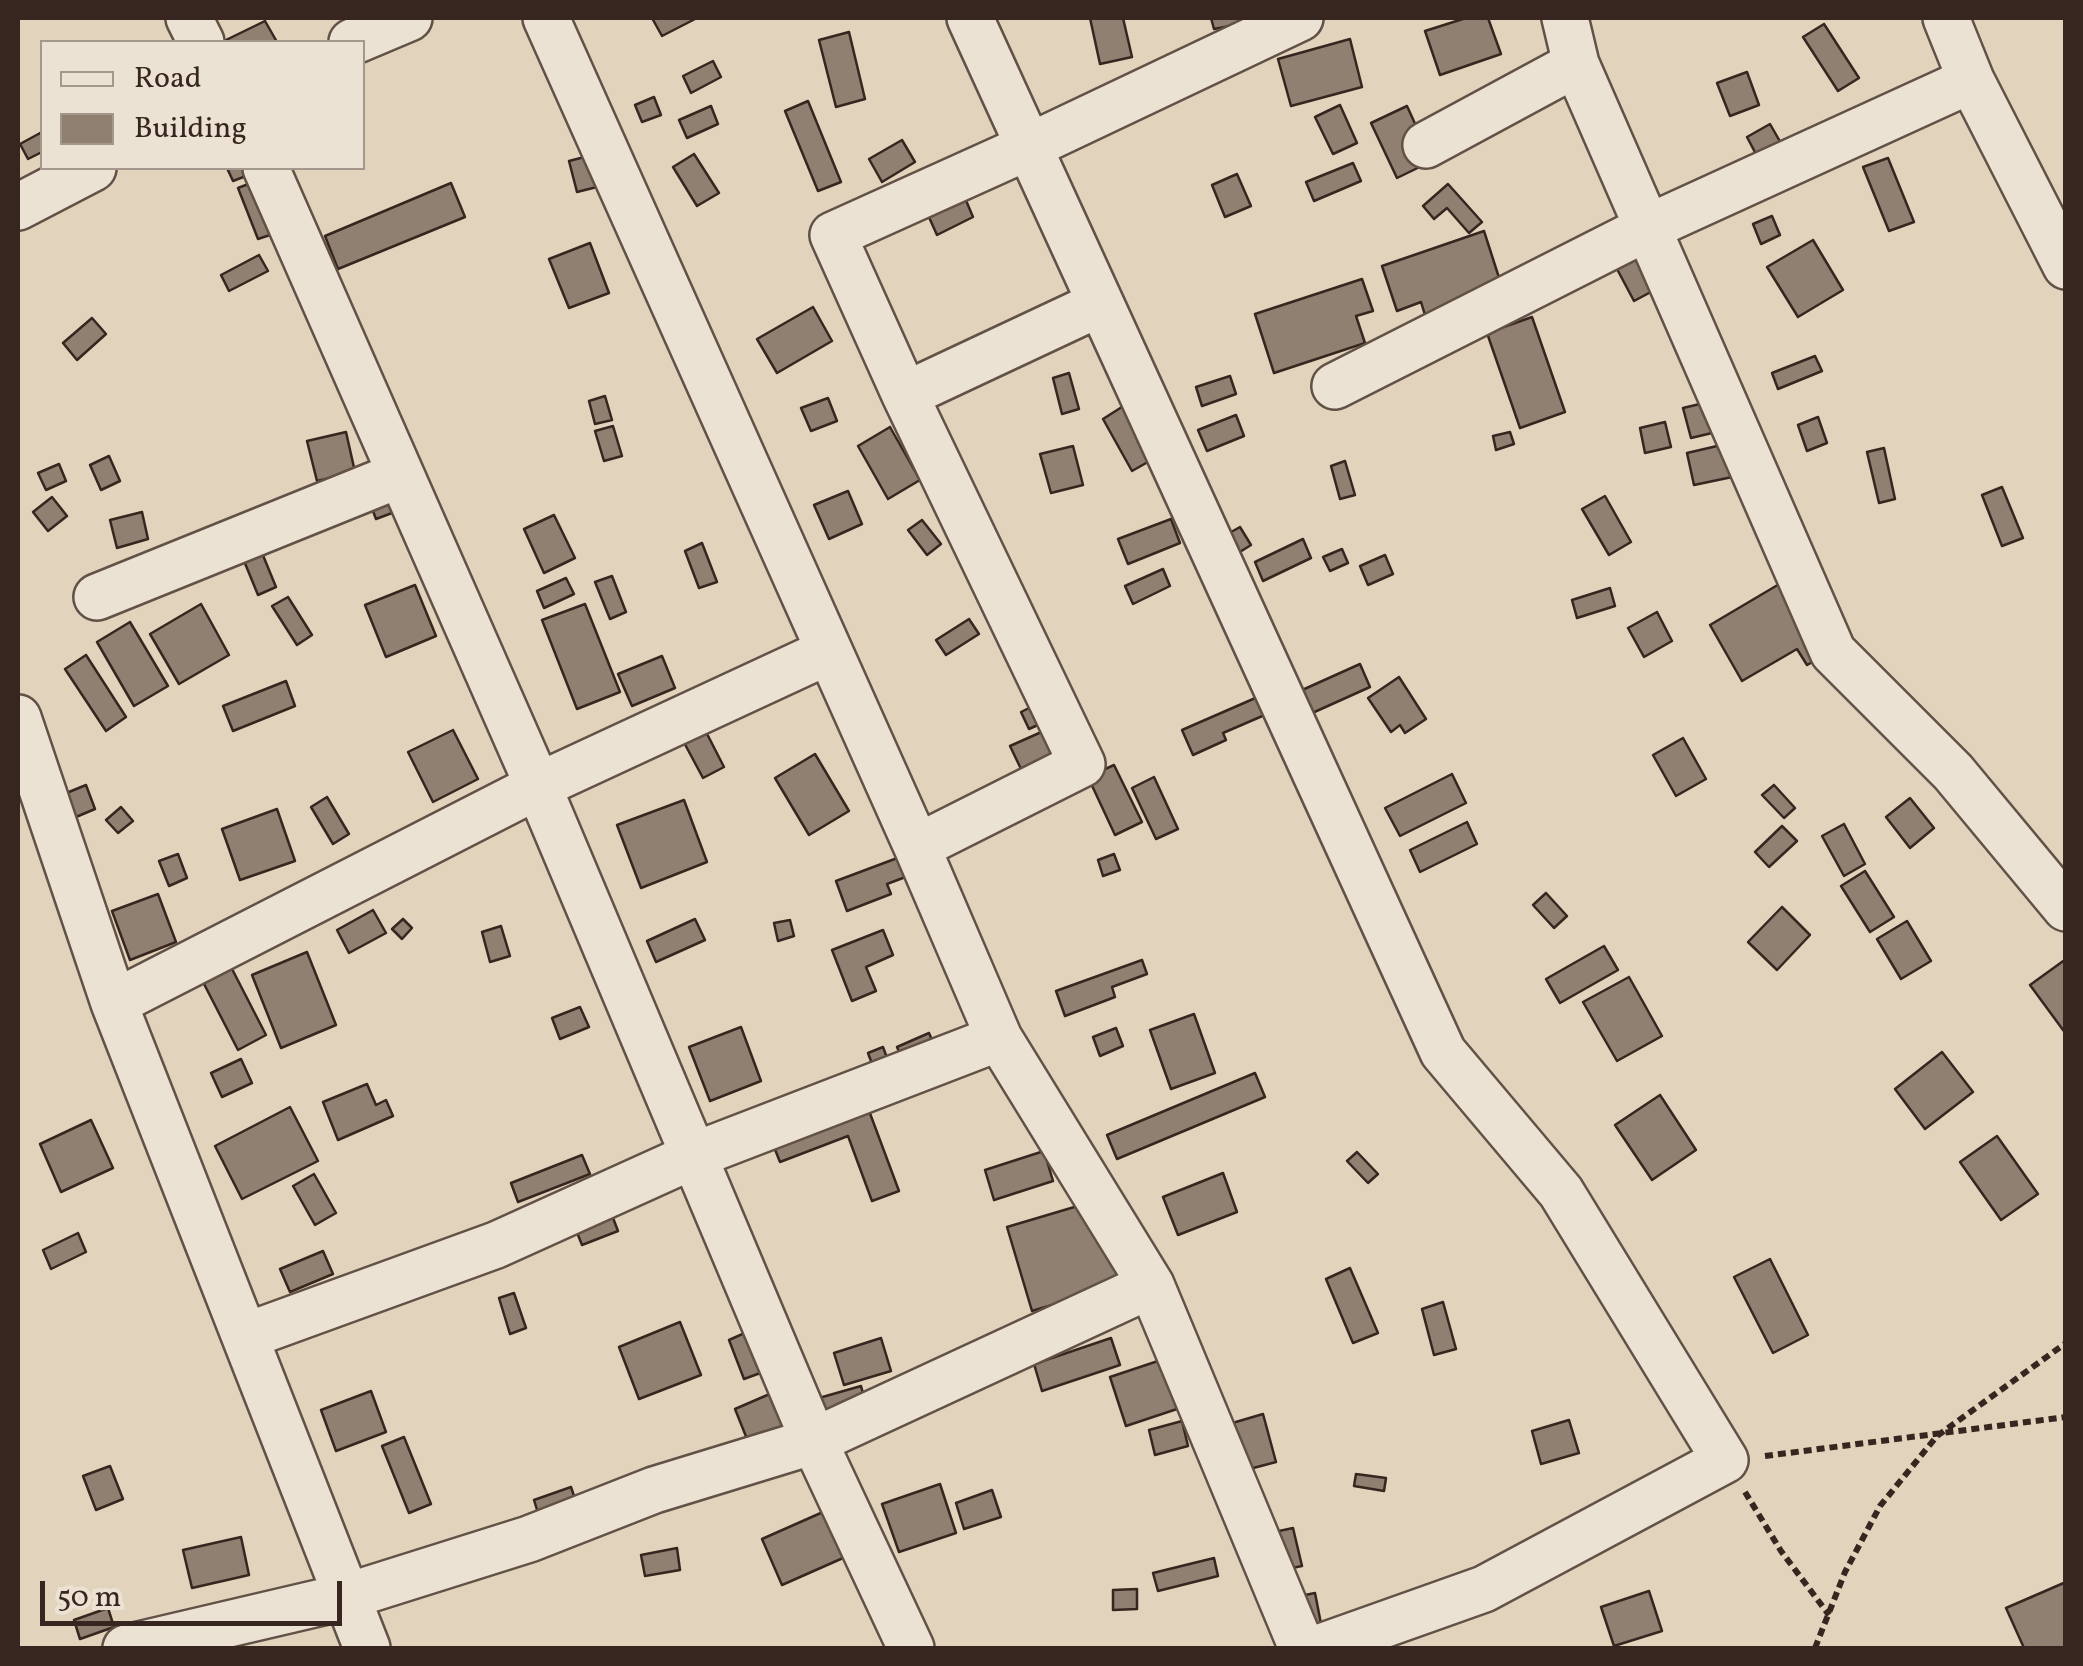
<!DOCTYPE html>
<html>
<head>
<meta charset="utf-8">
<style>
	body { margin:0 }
	#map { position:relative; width:2083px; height:1666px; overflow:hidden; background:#e1d3bc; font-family:Vollkorn,serif }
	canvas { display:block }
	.frame { position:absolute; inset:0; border:20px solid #37261f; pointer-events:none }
	.legend { position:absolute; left:40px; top:40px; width:325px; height:130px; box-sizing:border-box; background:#ece2d3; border:2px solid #a4978b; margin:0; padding:12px 18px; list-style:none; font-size:30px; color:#37261f }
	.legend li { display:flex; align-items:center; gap:20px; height:50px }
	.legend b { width:50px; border:2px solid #a4978b }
	.scale { position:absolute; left:40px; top:1581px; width:302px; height:45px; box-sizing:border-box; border:5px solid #37261f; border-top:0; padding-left:12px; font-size:30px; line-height:35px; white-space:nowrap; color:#37261f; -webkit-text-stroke:8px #ece2d3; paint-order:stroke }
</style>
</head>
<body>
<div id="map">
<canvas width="2083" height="1666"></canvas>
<div class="frame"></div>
<ul class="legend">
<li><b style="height:12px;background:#ece2d3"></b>Road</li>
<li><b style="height:28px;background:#8f8071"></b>Building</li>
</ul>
<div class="scale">50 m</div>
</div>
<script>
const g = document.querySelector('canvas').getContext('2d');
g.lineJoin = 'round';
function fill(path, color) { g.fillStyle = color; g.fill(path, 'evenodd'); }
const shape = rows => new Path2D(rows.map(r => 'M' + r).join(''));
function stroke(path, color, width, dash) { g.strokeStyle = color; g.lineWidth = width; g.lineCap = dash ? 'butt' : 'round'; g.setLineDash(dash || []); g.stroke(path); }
const building = shape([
	[652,18,697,18,662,36,652,18],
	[1090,18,1123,18,1132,57,1100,64,1090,18],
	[1211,18,1240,18,1241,24,1214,29,1211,18],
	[1466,18,1488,18,1501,54,1440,75,1425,31,1466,18],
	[265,21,277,42,228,42,226,40,265,21],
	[1824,24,1859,78,1838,91,1803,37,1824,24],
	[849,32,865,99,836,107,819,40,849,32],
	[1350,39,1362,87,1291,106,1278,59,1350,39],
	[713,61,721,77,691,93,683,76,713,61],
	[1747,72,1759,105,1730,116,1717,83,1747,72],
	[654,97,661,115,642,122,635,105,654,97],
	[808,101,841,182,818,191,785,111,808,101],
	[1340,105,1357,143,1333,154,1315,117,1340,105],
	[711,106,718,124,687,138,679,120,711,106],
	[1407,106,1432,161,1397,178,1371,123,1407,106],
	[1770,124,1782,145,1758,158,1747,137,1770,124],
	[42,132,42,152,28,159,20,144,42,132],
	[902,140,915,162,882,182,869,159,902,140],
	[600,153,595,178,597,187,577,192,569,161,600,153],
	[694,154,719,193,697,206,673,167,694,154],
	[1888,158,1914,222,1889,231,1863,167,1888,158],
	[1353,163,1361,181,1314,201,1306,182,1353,163],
	[227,168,242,168,246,176,233,181,227,168],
	[1237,174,1251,206,1225,217,1212,185,1237,174],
	[251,183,270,235,258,239,238,188,251,183],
	[451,183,465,217,338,269,325,236,451,183],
	[1448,184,1482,222,1469,233,1447,208,1434,219,1423,206,1448,184],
	[965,198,973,217,937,235,928,215,965,198],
	[1772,216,1780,235,1761,244,1753,224,1772,216],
	[1484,231,1502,287,1425,315,1421,302,1397,311,1382,266,1484,231],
	[1813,240,1843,290,1798,317,1767,267,1813,240],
	[590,243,609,293,569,308,549,259,590,243],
	[1648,254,1664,285,1634,301,1617,269,1648,254],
	[259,255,268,271,229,291,221,275,259,255],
	[1362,279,1373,311,1356,316,1365,343,1274,373,1255,314,1362,279],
	[813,307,832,341,777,373,757,339,813,307],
	[1532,317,1565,412,1520,428,1487,333,1532,317],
	[92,318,106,334,77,360,63,343,92,318],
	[1815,356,1822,371,1778,389,1772,373,1815,356],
	[1069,373,1079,409,1062,414,1053,378,1069,373],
	[1230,376,1236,394,1202,406,1196,387,1230,376],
	[605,396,612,420,595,424,589,401,605,396],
	[828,398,837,421,811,431,801,408,828,398],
	[1704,403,1712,433,1691,438,1683,408,1704,403],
	[1125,405,1155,458,1132,471,1103,419,1125,405],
	[1236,415,1244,436,1207,451,1198,430,1236,415],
	[1818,417,1827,443,1807,451,1798,425,1818,417],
	[1665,422,1671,447,1645,453,1640,428,1665,422],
	[613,426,622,456,604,461,595,431,613,426],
	[890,427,920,480,888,499,858,446,890,427],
	[346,432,355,472,317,481,307,441,346,432],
	[1510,432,1514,444,1496,450,1493,436,1510,432],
	[1730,443,1737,476,1694,485,1687,453,1730,443],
	[1073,446,1083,485,1051,493,1040,454,1073,446],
	[1884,448,1895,499,1879,503,1867,452,1884,448],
	[109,456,120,481,101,490,90,465,109,456],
	[1345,461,1355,495,1340,499,1331,466,1345,461],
	[59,464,66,481,46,490,38,473,59,464],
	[2002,487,2023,538,2002,546,1982,495,2002,487],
	[384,491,392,513,376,519,368,498,384,491],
	[848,491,862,524,829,539,814,505,848,491],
	[1605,496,1631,542,1609,555,1582,509,1605,496],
	[52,497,67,516,48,531,33,512,52,497],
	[142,512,148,539,117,548,110,520,142,512],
	[554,515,575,558,544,573,524,529,554,515],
	[1171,519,1180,543,1128,564,1118,539,1171,519],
	[922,520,941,544,927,555,908,530,922,520],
	[1240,527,1251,545,1235,555,1224,536,1240,527],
	[1303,539,1311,558,1263,581,1255,562,1303,539],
	[702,543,717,582,699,588,685,551,702,543],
	[260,548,276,587,258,595,242,556,260,548],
	[1342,549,1348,563,1330,571,1323,557,1342,549],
	[1385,555,1393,574,1368,585,1360,566,1385,555],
	[1163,569,1170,586,1133,604,1125,586,1163,569],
	[612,576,626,612,610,619,595,582,612,576],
	[566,578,574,594,544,608,537,591,566,578],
	[1781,583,1824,656,1807,665,1797,649,1742,681,1710,625,1781,583],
	[415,585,436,636,386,657,365,605,415,585],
	[1610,588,1615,606,1577,618,1572,600,1610,588],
	[288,597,312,635,297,645,272,606,288,597],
	[201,604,229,655,179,684,150,634,201,604],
	[585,604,620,692,577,709,542,620,585,604],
	[1657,612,1672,641,1644,657,1628,628,1657,612],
	[969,619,979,634,946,655,936,640,969,619],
	[130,622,168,686,134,706,97,642,130,622],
	[86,655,126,717,106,731,65,669,86,655],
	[662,656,675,688,632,706,618,674,662,656],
	[1360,664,1370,687,1310,714,1300,691,1360,664],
	[1399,677,1426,719,1405,733,1400,725,1391,732,1368,698,1399,677],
	[286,681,295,706,233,731,223,706,286,681],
	[1260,696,1267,714,1223,733,1226,740,1193,755,1182,730,1260,696],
	[1043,701,1051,719,1029,729,1021,712,1043,701],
	[703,726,724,767,703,778,681,737,703,726],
	[1055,726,1066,749,1021,769,1010,746,1055,726],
	[453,730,478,779,433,802,408,752,453,730],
	[1683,738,1706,779,1676,796,1653,755,1683,738],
	[815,754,849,811,809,835,775,778,815,754],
	[1114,765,1142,822,1115,835,1088,777,1114,765],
	[1452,774,1466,803,1400,836,1385,808,1452,774],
	[1154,777,1178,829,1156,839,1132,788,1154,777],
	[86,785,95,809,57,825,47,801,86,785],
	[1774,785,1795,808,1784,818,1762,795,1774,785],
	[327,797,349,834,333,844,311,807,327,797],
	[1910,798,1934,828,1910,848,1886,817,1910,798],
	[684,800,707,862,641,888,617,825,684,800],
	[121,807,133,821,118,833,106,820,121,807],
	[277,809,295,861,240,880,222,829,277,809],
	[1467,822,1477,844,1420,872,1410,850,1467,822],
	[1844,824,1865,864,1844,876,1822,836,1844,824],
	[1782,826,1797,841,1769,867,1755,852,1782,826],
	[178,854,187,878,169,886,159,861,178,854],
	[908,854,916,873,887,884,891,894,847,911,836,881,908,854],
	[1114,854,1120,870,1103,876,1098,860,1114,854],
	[1865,871,1894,917,1870,932,1841,886,1865,871],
	[1546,893,1567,916,1554,928,1533,905,1546,893],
	[158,894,176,942,130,960,112,911,158,894],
	[1782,907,1810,935,1777,970,1748,942,1782,907],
	[373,910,386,933,349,953,337,930,373,910],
	[403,919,412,928,402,939,392,929,403,919],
	[695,919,705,940,656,962,647,941,695,919],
	[790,920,794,936,778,941,774,923,790,920],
	[1907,921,1931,961,1901,979,1877,939,1907,921],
	[501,926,510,956,490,962,482,932,501,926],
	[883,930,893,955,866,967,876,991,852,1001,832,950,883,930],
	[1604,946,1618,970,1560,1003,1546,979,1604,946],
	[307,952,336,1025,281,1048,252,975,307,952],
	[2066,959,2066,1034,2030,985,2066,959],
	[1142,960,1147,974,1112,987,1115,997,1065,1016,1056,991,1142,960],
	[231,967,266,1035,238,1050,203,982,231,967],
	[1629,977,1662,1036,1617,1061,1583,1002,1629,977],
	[580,1007,589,1027,560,1039,552,1018,580,1007],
	[1194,1014,1215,1073,1171,1089,1150,1030,1194,1014],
	[741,1027,761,1081,710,1101,689,1047,741,1027],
	[1116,1028,1123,1046,1100,1056,1093,1037,1116,1028],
	[929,1033,936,1049,904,1063,897,1047,929,1033],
	[883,1047,890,1066,875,1072,868,1053,883,1047],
	[1942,1052,1973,1092,1925,1129,1895,1089,1942,1052],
	[241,1059,252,1083,222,1097,211,1073,241,1059],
	[1255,1073,1265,1097,1117,1159,1107,1135,1255,1073],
	[367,1084,376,1105,386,1100,393,1116,338,1140,323,1102,367,1084],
	[1660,1095,1696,1150,1652,1180,1615,1125,1660,1095],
	[865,1100,899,1191,872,1201,848,1136,780,1162,770,1137,865,1100],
	[290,1107,318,1161,242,1199,215,1146,290,1107],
	[91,1120,113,1168,61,1192,40,1144,91,1120],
	[1997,1136,2038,1194,2001,1220,1960,1162,1997,1136],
	[1044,1151,1053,1181,994,1200,985,1170,1044,1151],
	[1357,1152,1378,1174,1368,1183,1347,1161,1357,1152],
	[582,1155,590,1174,518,1202,511,1183,582,1155],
	[1223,1173,1237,1212,1178,1235,1163,1197,1223,1173],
	[314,1174,336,1213,315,1225,293,1186,314,1174],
	[1098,1200,1122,1284,1032,1311,1007,1227,1098,1200],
	[610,1210,618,1231,582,1245,574,1225,610,1210],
	[78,1233,86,1252,51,1269,43,1250,78,1233],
	[323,1251,333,1274,290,1292,280,1269,323,1251],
	[1770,1259,1808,1335,1773,1353,1734,1277,1770,1259],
	[1350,1268,1378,1333,1353,1343,1326,1279,1350,1268],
	[514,1293,526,1328,510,1334,499,1298,514,1293],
	[1443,1302,1456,1349,1434,1355,1422,1309,1443,1302],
	[680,1322,701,1375,639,1399,619,1347,680,1322],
	[747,1332,763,1372,744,1379,729,1340,747,1332],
	[881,1338,891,1371,844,1385,834,1353,881,1338],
	[1111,1338,1120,1365,1042,1391,1034,1364,1111,1338],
	[1161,1360,1177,1409,1126,1426,1110,1377,1161,1360],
	[861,1386,866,1404,824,1416,819,1398,861,1386],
	[371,1391,386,1432,336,1451,321,1410,371,1391],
	[772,1393,786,1428,749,1444,735,1409,772,1393],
	[1263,1414,1276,1462,1242,1471,1229,1424,1263,1414],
	[1569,1420,1579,1453,1541,1464,1532,1431,1569,1420],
	[1182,1421,1188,1446,1155,1455,1149,1430,1182,1421],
	[404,1437,431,1504,409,1513,382,1446,404,1437],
	[110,1466,123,1499,96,1510,83,1476,110,1466],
	[1356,1474,1386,1478,1384,1491,1354,1486,1356,1474],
	[940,1484,956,1533,899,1552,882,1504,940,1484],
	[571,1487,575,1499,538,1513,534,1500,571,1487],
	[992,1490,1001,1517,964,1529,956,1503,992,1490],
	[823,1512,843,1558,782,1585,762,1539,823,1512],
	[1293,1528,1302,1566,1287,1569,1279,1531,1293,1528],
	[241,1537,249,1575,192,1588,183,1550,241,1537],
	[677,1548,680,1570,645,1576,641,1555,677,1548],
	[1214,1558,1218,1576,1158,1591,1153,1573,1214,1558],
	[2066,1582,2066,1648,2024,1648,2006,1608,2066,1582],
	[1137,1589,1137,1609,1113,1610,1113,1590,1137,1589],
	[1649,1591,1662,1631,1614,1646,1601,1607,1649,1591],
	[1315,1593,1323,1634,1307,1637,1300,1596,1315,1593],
	[108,1608,114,1627,80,1639,74,1620,108,1608]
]);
const path = shape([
	[2066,1371,2066,1424],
	[1765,1456,2066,1417],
	[1745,1492,1781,1551,1829,1615],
	[1815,1648,1845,1572,1880,1506,1937,1436,2066,1343]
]);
const minor = shape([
	[189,18,201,42],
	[546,18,917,847,999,1038,1151,1285,1302,1648],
	[970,18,1443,1052,1561,1192,1725,1460,1484,1589,1318,1648],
	[1565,18,1576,64,1833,652,1953,772,2066,908],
	[1946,18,1971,80,2066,266],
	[352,42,409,18],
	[1426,145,1576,64],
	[266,168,538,786,814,1441,911,1648],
	[18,207,93,168],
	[1335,386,1647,228,1971,80],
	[905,395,1099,304],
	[97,597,399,475],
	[18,718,114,1003,367,1648],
	[917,847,1082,764,905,395,833,235,1028,147,1300,18],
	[114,1003,538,786,827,652],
	[246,1336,496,1245,695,1155,999,1038],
	[126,1648,348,1596,529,1539,654,1490,814,1441,1151,1285]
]);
fill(building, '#8f8071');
stroke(building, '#37261f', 2.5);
stroke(minor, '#625146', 50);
stroke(path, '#37261f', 6, [8, 5]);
stroke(minor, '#ece2d3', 45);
</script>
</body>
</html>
